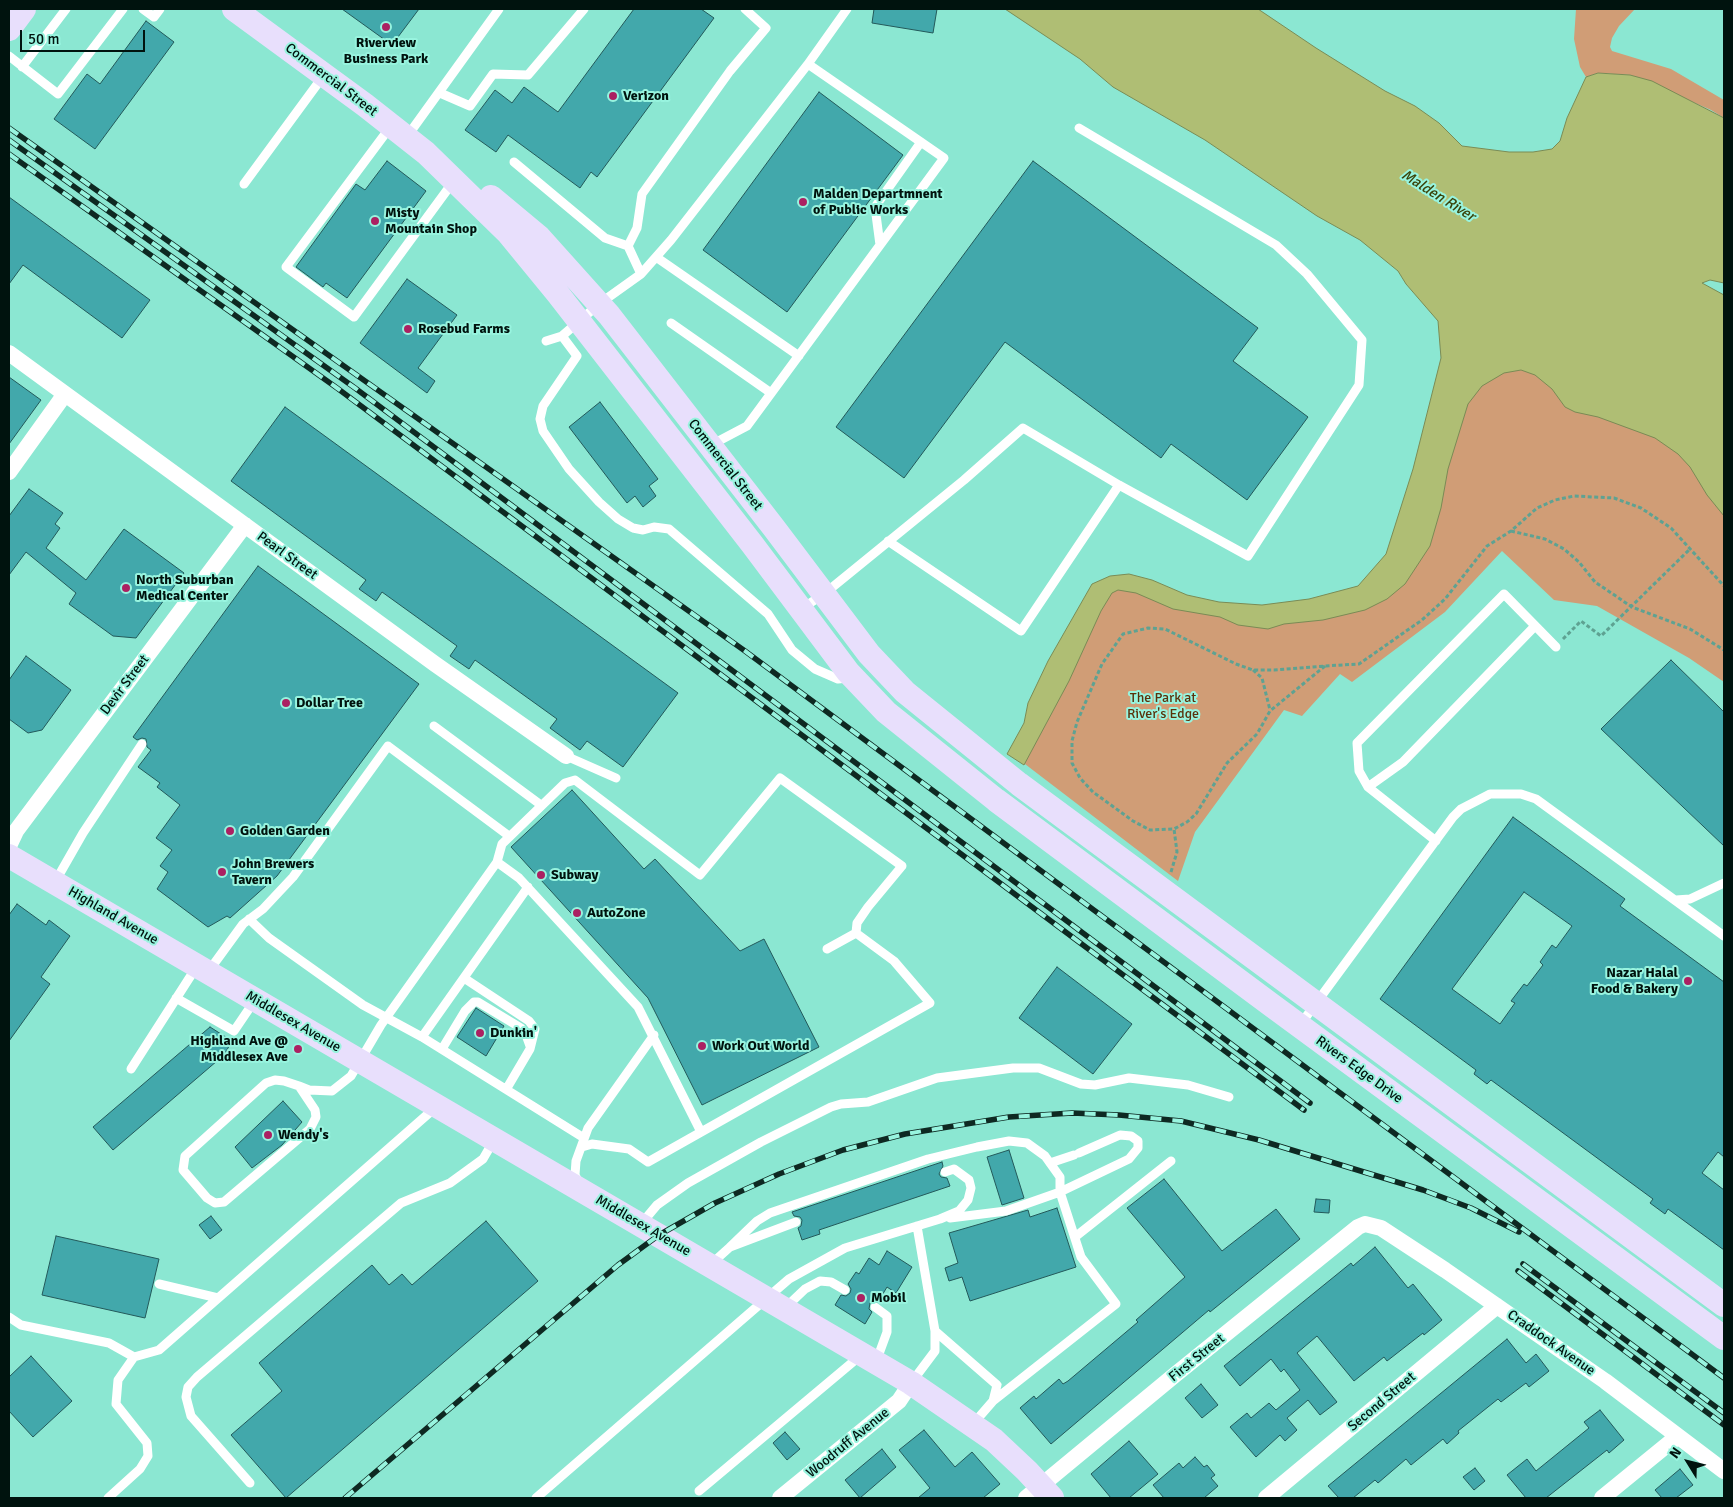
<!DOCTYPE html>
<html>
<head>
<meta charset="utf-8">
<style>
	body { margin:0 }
	#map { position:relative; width:1733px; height:1507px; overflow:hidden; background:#8be7d2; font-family:Signika,sans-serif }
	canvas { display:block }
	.frame { position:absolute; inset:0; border:10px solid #00130e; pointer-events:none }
	.north { position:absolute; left:1663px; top:1437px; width:50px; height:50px; -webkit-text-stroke:4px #98f4df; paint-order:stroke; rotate:306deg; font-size:14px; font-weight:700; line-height:20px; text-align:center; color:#00130e }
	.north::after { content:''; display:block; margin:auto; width:18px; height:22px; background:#00130e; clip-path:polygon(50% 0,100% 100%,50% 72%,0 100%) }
	.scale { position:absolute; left:20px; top:30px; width:125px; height:22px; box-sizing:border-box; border:2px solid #00130e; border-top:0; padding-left:6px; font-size:15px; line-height:18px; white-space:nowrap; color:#00130e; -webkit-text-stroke:4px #98f4df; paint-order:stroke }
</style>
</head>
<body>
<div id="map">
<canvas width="1733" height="1507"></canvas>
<div class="frame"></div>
<div class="north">N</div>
<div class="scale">50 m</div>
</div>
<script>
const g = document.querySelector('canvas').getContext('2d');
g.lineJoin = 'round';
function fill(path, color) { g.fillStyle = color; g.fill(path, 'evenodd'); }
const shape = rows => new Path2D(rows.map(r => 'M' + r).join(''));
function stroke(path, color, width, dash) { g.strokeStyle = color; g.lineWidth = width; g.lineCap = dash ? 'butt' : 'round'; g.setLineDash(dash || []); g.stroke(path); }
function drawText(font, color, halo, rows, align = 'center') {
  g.font = font + ' Signika,sans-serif'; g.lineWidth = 4; g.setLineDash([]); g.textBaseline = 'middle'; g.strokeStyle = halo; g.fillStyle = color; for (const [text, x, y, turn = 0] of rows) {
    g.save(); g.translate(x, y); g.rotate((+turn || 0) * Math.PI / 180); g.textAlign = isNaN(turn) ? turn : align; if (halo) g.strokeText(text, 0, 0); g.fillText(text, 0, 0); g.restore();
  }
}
const green = shape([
	[1576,9,1635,9,1619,26,1612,38,1610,47,1612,51,1671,69,1724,100,1724,118,1711,110,1630,75,1598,73,1586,77,1580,67,1574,39],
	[1524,365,1658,434,1692,462,1724,509,1724,682,1689,658,1597,606,1554,600,1502,551,1445,612,1352,682,1340,674,1302,716,1284,710,1195,832,1178,881,1021,761,1115,583,1178,606,1363,606,1469,391,1501,368]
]);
const water = shape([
	[1005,9,1258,9,1316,48,1385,91,1415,106,1439,123,1462,146,1509,152,1533,152,1552,149,1560,141,1567,118,1586,77,1598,73,1630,75,1652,81,1724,118,1724,283,1710,280,1702,283,1724,295,1724,516,1707,495,1690,467,1678,454,1655,438,1598,417,1575,412,1565,407,1552,389,1535,375,1521,370,1504,373,1482,386,1468,404,1448,469,1441,508,1430,546,1405,584,1387,599,1365,610,1323,620,1284,624,1268,629,1238,625,1220,617,1173,609,1136,593,1118,590,1112,593,1101,611,1069,681,1024,765,1007,754,1024,723,1028,703,1048,661,1092,584,1110,576,1129,574,1152,580,1187,595,1219,602,1262,605,1309,599,1358,586,1386,554,1413,469,1441,358,1438,321,1406,284,1398,271,1360,240,1317,216,1205,140,1113,87,1080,59,1005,9]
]);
const building = shape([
	[342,9,419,9,392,45,342,9],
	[634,9,701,9,714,18,597,177,591,172,580,188,508,135,496,152,465,130,495,90,512,103,524,87,558,112,634,9],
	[874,9,937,9,933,33,872,23,874,9],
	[146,21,174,42,95,149,54,119,87,74,100,84,146,21],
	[819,92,903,155,787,312,703,250,819,92],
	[387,161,426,191,347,298,326,283,323,287,296,267,356,184,365,190,387,161],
	[1033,161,1258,328,1233,361,1308,417,1247,500,1171,444,1161,458,1005,342,904,478,836,427,1033,161],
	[9,197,150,300,122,338,23,265,9,284,9,197],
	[407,279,457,315,418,368,435,381,427,393,360,343,407,279],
	[9,377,41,400,9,444,9,377],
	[600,402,658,479,649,486,656,496,643,507,635,496,627,503,569,427,600,402],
	[285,407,678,693,623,767,587,741,580,750,550,728,557,719,475,660,469,669,450,656,457,646,382,592,376,601,359,589,366,580,231,481,285,407],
	[29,489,63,513,55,524,60,528,46,548,86,580,124,529,184,573,136,638,113,636,69,604,76,593,26,552,9,575,9,516,29,489],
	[258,566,419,684,277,876,230,918,227,916,208,927,157,889,168,872,160,866,172,850,156,838,180,805,157,787,160,783,138,767,151,750,147,747,146,739,142,738,137,740,133,737,258,566],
	[26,656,71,690,42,730,28,733,9,719,9,680,26,656],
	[1671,660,1724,712,1724,846,1601,729,1671,660],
	[572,790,644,869,655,859,740,951,764,939,819,1047,702,1105,648,998,511,847,572,790],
	[1513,817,1625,899,1620,906,1724,982,1724,1157,1718,1152,1702,1173,1724,1190,1724,1250,1668,1209,1665,1214,1650,1203,1653,1199,1491,1080,1487,1084,1474,1074,1476,1070,1380,999,1513,817],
	[1524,892,1572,926,1556,948,1552,945,1540,962,1543,965,1527,986,1524,984,1511,1001,1515,1003,1500,1024,1452,989,1524,892],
	[17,904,46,925,49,920,70,936,41,977,50,984,9,1041,9,915,17,904],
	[1057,967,1132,1024,1093,1074,1019,1018,1057,967],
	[476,1008,504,1026,486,1056,457,1037,476,1008],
	[210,1027,232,1041,224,1055,113,1150,93,1127,210,1027],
	[283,1101,302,1122,282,1145,252,1168,235,1147,283,1101],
	[1009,1150,1024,1198,1002,1205,987,1157,1009,1150],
	[942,1162,943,1166,939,1174,941,1177,947,1178,950,1186,819,1230,820,1234,802,1240,798,1228,801,1226,802,1220,800,1217,794,1216,792,1212,942,1162],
	[1164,1179,1222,1251,1276,1209,1300,1239,1210,1312,1209,1310,1051,1444,1020,1408,1034,1396,1036,1399,1059,1379,1063,1384,1068,1381,1138,1322,1136,1320,1185,1277,1127,1208,1164,1179],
	[1316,1199,1330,1200,1329,1213,1314,1212,1316,1199],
	[1057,1208,1076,1267,970,1301,962,1277,949,1281,945,1268,958,1263,949,1233,1028,1210,1030,1217,1057,1208],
	[211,1216,222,1230,210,1239,199,1225,211,1216],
	[486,1221,538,1281,286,1498,231,1435,282,1391,259,1363,372,1265,389,1285,402,1274,412,1285,486,1221],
	[56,1236,159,1259,145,1318,42,1295,56,1236],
	[1375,1247,1408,1288,1413,1284,1442,1320,1424,1335,1423,1333,1387,1361,1384,1357,1354,1381,1317,1336,1297,1353,1337,1402,1320,1415,1308,1400,1287,1418,1297,1430,1285,1441,1280,1435,1256,1457,1230,1427,1247,1413,1251,1418,1269,1403,1276,1410,1300,1390,1284,1369,1281,1372,1271,1359,1240,1386,1224,1366,1351,1263,1353,1266,1375,1247],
	[887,1251,912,1267,896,1293,887,1287,878,1302,870,1303,869,1309,872,1312,865,1324,835,1305,841,1295,846,1296,850,1293,851,1289,848,1284,856,1272,859,1274,869,1258,879,1265,887,1251],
	[1507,1339,1526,1363,1536,1354,1549,1371,1529,1387,1526,1383,1501,1402,1498,1399,1458,1431,1459,1433,1447,1444,1443,1439,1411,1465,1406,1459,1378,1483,1375,1480,1353,1498,1339,1498,1328,1486,1507,1339],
	[31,1356,72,1401,33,1437,9,1411,9,1377,31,1356],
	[1201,1384,1218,1405,1202,1418,1185,1398,1201,1384],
	[1600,1410,1624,1440,1609,1453,1607,1450,1546,1498,1526,1498,1507,1475,1527,1459,1536,1471,1589,1428,1584,1422,1600,1410],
	[924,1430,955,1467,972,1452,1000,1484,983,1498,918,1498,930,1488,899,1450,924,1430],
	[785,1432,800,1449,787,1460,773,1443,785,1432],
	[1129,1441,1158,1474,1129,1498,1111,1498,1091,1474,1129,1441],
	[882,1449,896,1467,860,1498,845,1480,882,1449],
	[1195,1457,1204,1467,1207,1465,1215,1475,1211,1478,1218,1486,1204,1498,1164,1498,1153,1485,1179,1463,1183,1468,1195,1457],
	[1475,1468,1485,1481,1474,1490,1463,1477,1475,1468],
	[1680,1469,1693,1485,1676,1498,1662,1498,1655,1490,1680,1469]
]);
const path = shape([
	[1511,531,1545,539,1564,549,1579,562,1595,582,1632,607,1690,629,1724,650],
	[1563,639,1581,621,1601,636,1691,548],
	[1325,666,1270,711,1257,734,1227,763,1196,814,1187,822,1174,829,1150,830,1133,821,1093,792,1080,778,1072,763,1072,741,1077,722,1102,664,1123,634,1148,628,1165,629,1236,664,1253,670,1274,670,1325,666,1359,664,1422,620,1445,599,1487,546,1511,531,1537,508,1555,500,1574,496,1614,498,1641,508,1671,528,1724,586],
	[1253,670,1262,678,1270,710],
	[1171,872,1177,852,1174,829]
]);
const lane = shape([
	[143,9,154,17,160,9],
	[9,56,58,94,123,9],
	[808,64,847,9],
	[22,67,66,9],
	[440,93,470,106,493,74,528,75,584,9],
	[391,126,286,267,354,317,453,182],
	[406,138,499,9],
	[514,162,605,238,628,246],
	[244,184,324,75],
	[880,245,875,207,921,142],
	[656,257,799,356],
	[641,274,628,246,637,228,642,194,730,71,766,28,745,9],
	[671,323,771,393],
	[562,336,577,356,543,406,540,419,543,431,569,469,599,502,618,519,633,528,643,530,654,527,669,529,768,614,792,650,815,669,838,679,848,678],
	[546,341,562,336,599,304,641,274,671,240,808,64,944,158,747,426,711,445],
	[888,541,1021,631,1119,485],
	[801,609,824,594,964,480,1023,428,1119,485,1248,556,1359,385,1362,340,1307,274,1276,245,1079,128],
	[434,726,541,805],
	[566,756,616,778],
	[1368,787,1403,762,1535,626],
	[1436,841,1368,787,1359,771,1357,743,1504,594,1556,647],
	[497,862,519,878,638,1007,701,1132],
	[55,882,83,833,142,744],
	[1676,900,1690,899,1724,883],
	[249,919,269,938,363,1005,422,1037,584,1138],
	[827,949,856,933],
	[208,972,243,924,263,909,293,877,388,746,509,836],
	[464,978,529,1021,535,1029,530,1049,507,1088],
	[176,998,234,1031,255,1000],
	[1300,1025,1453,817,1461,809,1490,794,1521,794,1536,799,1724,936],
	[422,1037,528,887],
	[442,1049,465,1011,474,1002,478,1002,521,1028,526,1035,530,1046],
	[131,1069,197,966],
	[299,1086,315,1110,316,1117,310,1129,224,1202,215,1203,207,1198,183,1170,185,1156,266,1083,275,1080,284,1081,299,1086,309,1090,332,1091,351,1076,381,1025,497,862,502,844,565,783,575,780,700,875,780,778,902,866,868,907,857,923,856,933,894,961,930,1003,648,1162,629,1149,592,1144,582,1147],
	[1050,1163,1074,1155],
	[579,1183,575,1175,576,1161,588,1128,654,1035],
	[641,1224,657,1205,688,1183,761,1142,831,1107,841,1104,868,1102,937,1078,1013,1068,1039,1068,1081,1084,1095,1085,1129,1078,1188,1085,1229,1097],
	[1075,1237,1171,1161],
	[730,1247,757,1221,770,1213,928,1159,977,1147,1009,1141,1027,1143,1045,1156,1060,1177,1060,1192,1006,1211,950,1218],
	[710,1265,730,1247,796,1222],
	[159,1284,218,1298],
	[875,1307,887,1316,887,1332,876,1362],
	[785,1308,805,1289,820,1281,831,1282,845,1290],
	[9,1317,21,1325,109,1343,134,1357],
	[935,1331,997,1385,993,1401,973,1424],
	[911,1383,935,1351,935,1331,917,1226],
	[993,1401,1116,1304,1081,1257,1060,1192,1129,1159,1138,1148,1138,1141,1131,1136,1120,1135,1079,1153],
	[250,1483,191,1416,186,1397,188,1387,197,1377,401,1203,450,1183,483,1159,494,1140],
	[699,1491,860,1356],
	[108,1498,140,1469,148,1456,147,1443,116,1404,118,1380,134,1357,159,1350,436,1107],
	[536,1498,789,1279,845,1248,940,1219,959,1211,968,1200,971,1188,969,1180,954,1169,945,1172]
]);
const street = shape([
	[9,353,435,664,566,756],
	[9,472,65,394],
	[9,846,16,831,245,525],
	[780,1498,899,1401,911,1383],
	[1026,1498,1176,1374,1358,1227,1365,1224,1381,1228,1445,1270,1605,1381,1724,1471],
	[1266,1498,1497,1306],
	[1602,1498,1678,1436]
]);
const secondary = shape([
	[234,9,365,105,426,153,508,233,558,294,752,544,848,672,886,712,996,800,1270,1004,1724,1338],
	[9,29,24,9],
	[491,197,539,237,609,315,774,528,869,654,905,692,1019,784,1724,1305],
	[9,856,911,1383,994,1440,1027,1471,1052,1498]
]);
const rail = shape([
	[9,128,745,651,1724,1378],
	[9,140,355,388,1310,1103],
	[9,154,337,388,1304,1110],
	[1523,1264,1724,1413],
	[1518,1271,1724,1425],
	[345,1498,618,1265,659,1235,715,1203,779,1174,843,1150,905,1134,1009,1117,1072,1113,1119,1115,1181,1121,1259,1140,1423,1190,1471,1208,1519,1232]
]);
const markers = [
	[386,27,5,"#ab2162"],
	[613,96,5,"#ab2162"],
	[803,202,5,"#ab2162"],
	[375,221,5,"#ab2162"],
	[408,329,5,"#ab2162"],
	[126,588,5,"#ab2162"],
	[286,703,5,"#ab2162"],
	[230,831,5,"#ab2162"],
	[222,872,5,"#ab2162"],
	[541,875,5,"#ab2162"],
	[577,913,5,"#ab2162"],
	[1688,981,5,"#ab2162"],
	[480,1033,5,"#ab2162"],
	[702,1046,5,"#ab2162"],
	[298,1049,5,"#ab2162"],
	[268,1135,5,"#ab2162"],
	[861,1298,5,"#ab2162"]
];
const poiNames = [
	["Riverview",386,43,"center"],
	["Business Park",386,59,"center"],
	["Verizon",623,96],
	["Malden Departmnent",813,194],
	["of Public Works",813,210],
	["Misty",385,213],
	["Mountain Shop",385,229],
	["Rosebud Farms",418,329],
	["North Suburban",136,580],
	["Medical Center",136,596],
	["Dollar Tree",296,703],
	["Golden Garden",240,831],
	["John Brewers",232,864],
	["Tavern",232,880],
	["Subway",551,875],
	["AutoZone",587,913],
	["Nazar Halal",1678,973,"right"],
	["Food & Bakery",1678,989,"right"],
	["Dunkin'",490,1033],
	["Highland Ave @",288,1041,"right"],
	["Middlesex Ave",288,1057,"right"],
	["Work Out World",712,1046],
	["Wendy's",278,1135],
	["Mobil",871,1298]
];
const streetNames = [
	["Commercial Street",331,80,37],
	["Commercial Street",725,465,52],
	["Pearl Street",287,556,36],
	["Devir Street",125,685,-53],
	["Highland Avenue",113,916,30],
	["Middlesex Avenue",293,1022,30],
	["Rivers Edge Drive",1359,1070,36],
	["Middlesex Avenue",643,1226,30],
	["Craddock Avenue",1551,1343,35],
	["First Street",1197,1358,-39],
	["Second Street",1382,1402,-40],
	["Woodruff Avenue",848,1443,-39]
];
const parkNames = [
	["The Park at",1163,698],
	["River's Edge",1163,714]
];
const waterNames = [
	["Malden River",1438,196,32]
];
fill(green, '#d09d76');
fill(water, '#afbe74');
stroke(water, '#7a8b55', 1);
fill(building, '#42a8ab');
stroke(building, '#23595a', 1);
stroke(path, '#5ea292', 3, [4, 2.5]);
stroke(lane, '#fff', 9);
stroke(street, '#fff', 16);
stroke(secondary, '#e8dffc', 24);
stroke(rail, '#0e2922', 5.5);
stroke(rail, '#98f4df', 4, [11]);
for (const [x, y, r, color] of markers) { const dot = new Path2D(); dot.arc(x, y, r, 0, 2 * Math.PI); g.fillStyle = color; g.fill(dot); stroke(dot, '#98f4df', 2); }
drawText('bold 14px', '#00130e', '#98f4df', poiNames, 'left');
drawText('14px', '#00130e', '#98f4df', streetNames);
drawText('14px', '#5a310b', '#98f4df', parkNames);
drawText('italic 15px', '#3a4209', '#98f4df', waterNames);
</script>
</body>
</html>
